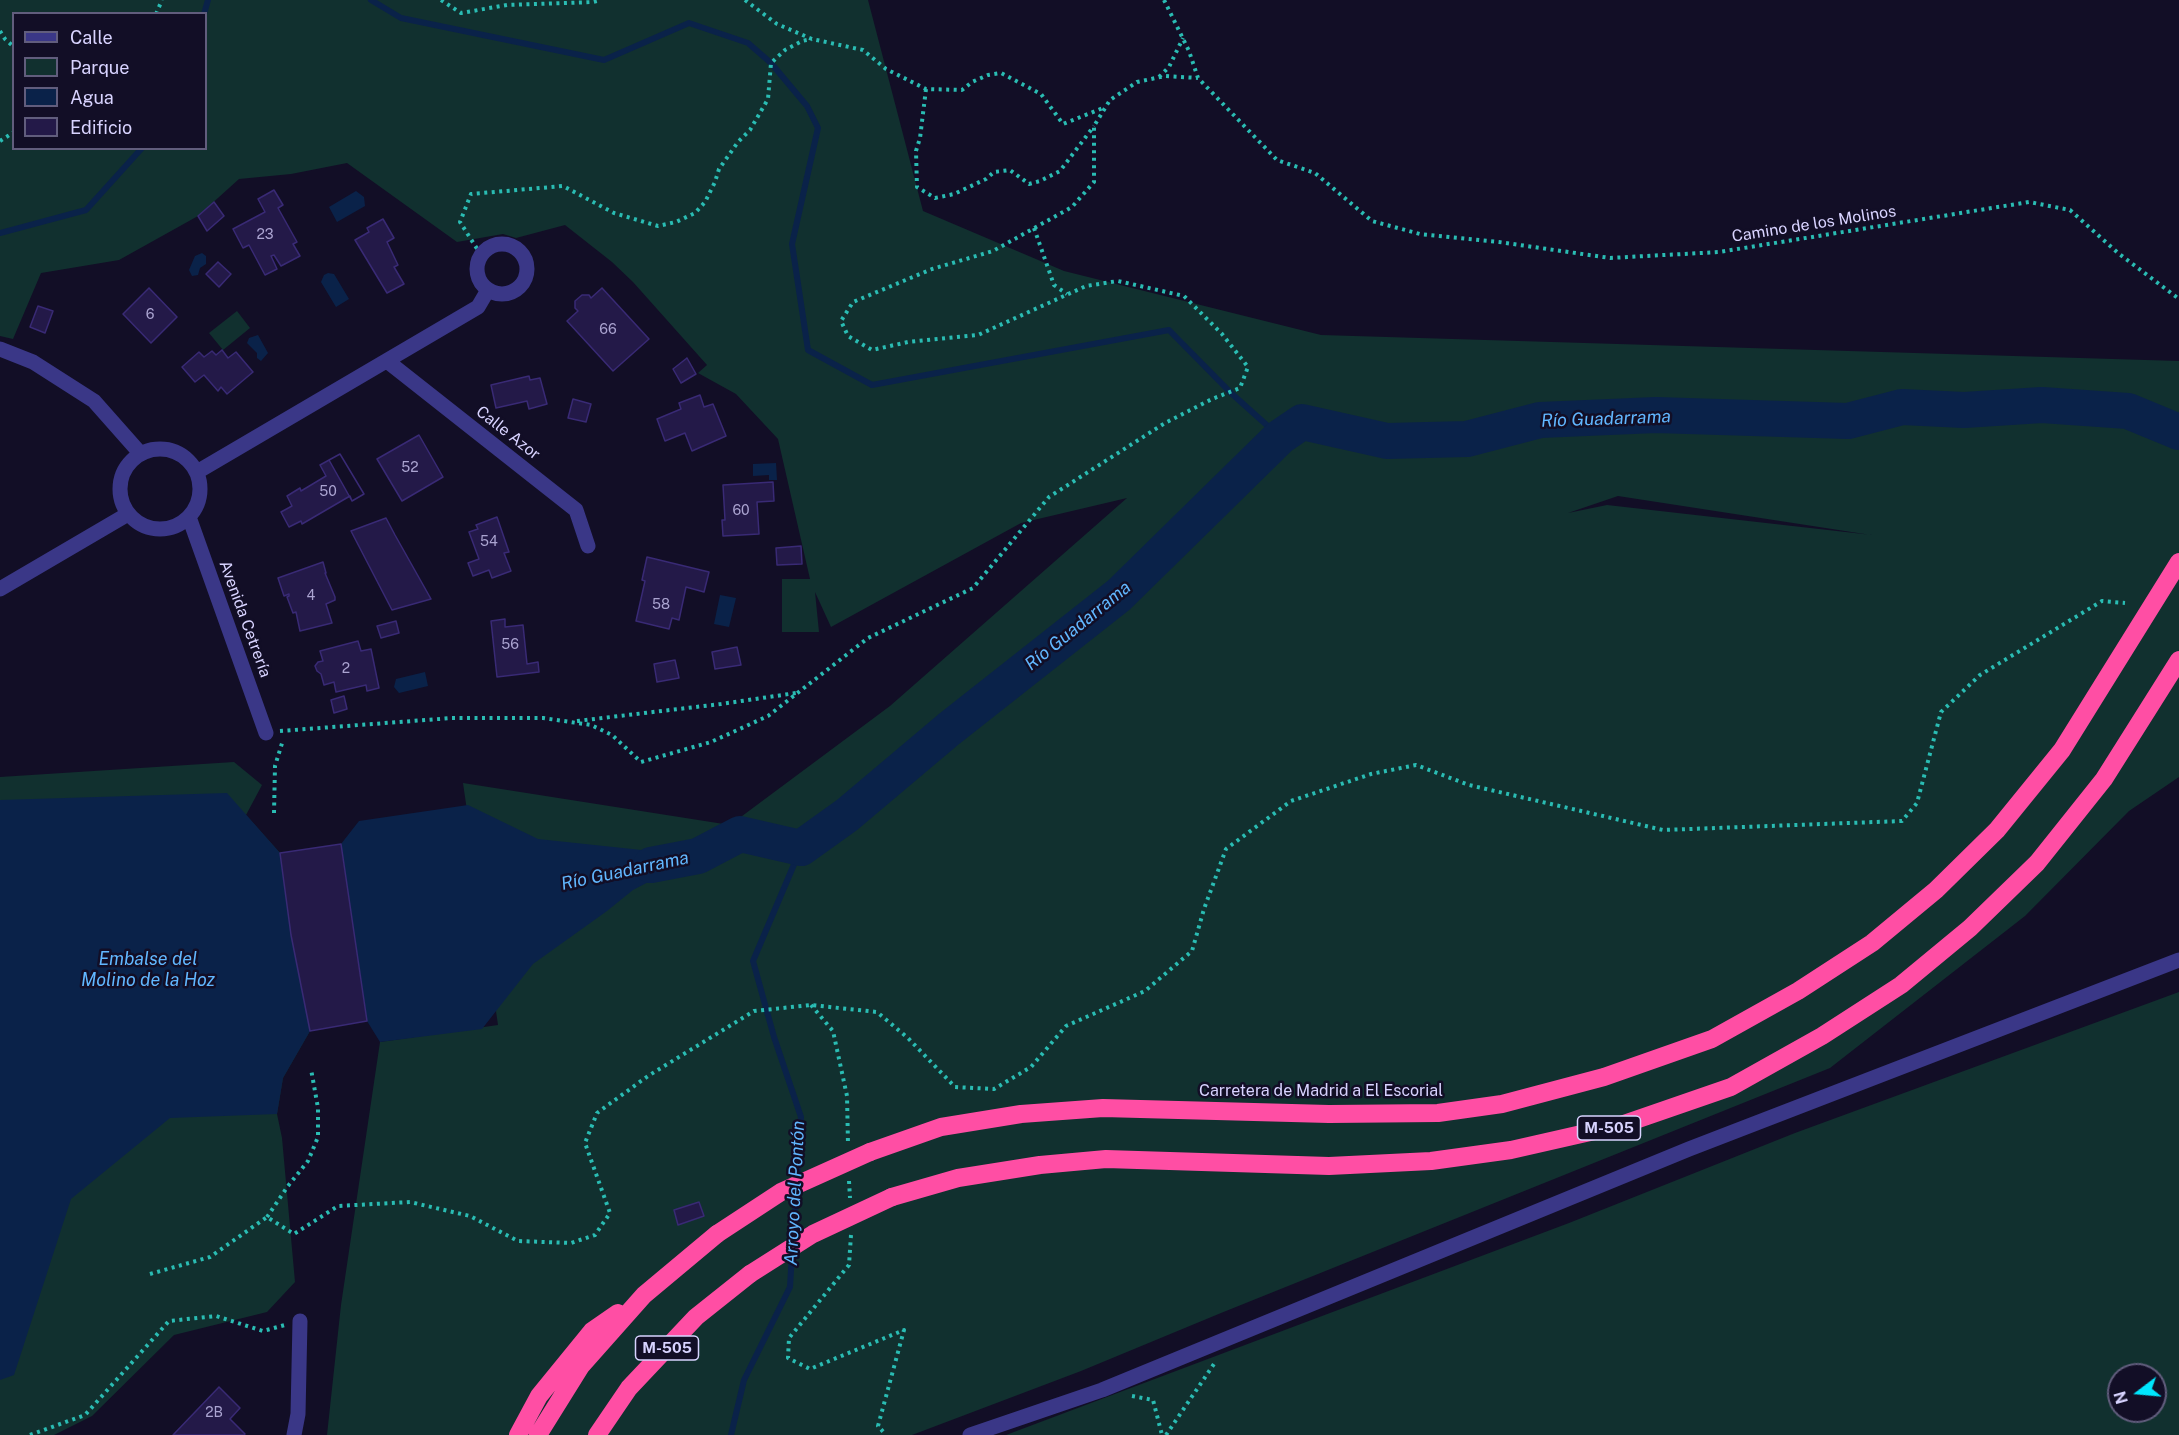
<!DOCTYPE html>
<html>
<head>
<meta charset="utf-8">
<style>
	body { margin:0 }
	#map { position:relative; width:2179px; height:1435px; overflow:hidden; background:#120e26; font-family:"Public Sans",sans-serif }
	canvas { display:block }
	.legend { position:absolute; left:12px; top:12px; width:195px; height:138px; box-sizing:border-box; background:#120e26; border:2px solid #615d7d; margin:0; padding:8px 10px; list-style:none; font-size:18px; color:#d8d3ff }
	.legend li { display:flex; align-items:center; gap:12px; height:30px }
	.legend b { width:30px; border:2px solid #615d7d }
	.north { position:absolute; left:2107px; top:1363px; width:60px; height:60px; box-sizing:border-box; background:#120e26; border:2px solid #615d7d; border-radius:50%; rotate:254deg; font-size:16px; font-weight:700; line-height:24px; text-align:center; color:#d8d3ff }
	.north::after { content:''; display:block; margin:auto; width:21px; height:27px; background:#00e6fe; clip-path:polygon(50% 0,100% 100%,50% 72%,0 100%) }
</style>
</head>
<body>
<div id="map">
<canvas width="2179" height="1435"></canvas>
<ul class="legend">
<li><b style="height:8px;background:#3a3787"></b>Calle</li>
<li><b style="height:16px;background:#11302f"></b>Parque</li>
<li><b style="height:16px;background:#0a2249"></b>Agua</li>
<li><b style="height:16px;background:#231948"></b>Edificio</li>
</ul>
<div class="north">N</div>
</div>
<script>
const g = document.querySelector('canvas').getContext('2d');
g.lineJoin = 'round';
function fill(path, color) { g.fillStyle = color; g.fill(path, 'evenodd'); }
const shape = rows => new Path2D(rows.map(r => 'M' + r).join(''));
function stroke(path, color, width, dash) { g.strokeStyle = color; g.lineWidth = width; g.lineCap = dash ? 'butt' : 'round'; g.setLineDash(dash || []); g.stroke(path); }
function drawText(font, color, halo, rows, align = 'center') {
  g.font = font + ' "Public Sans",sans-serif'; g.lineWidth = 5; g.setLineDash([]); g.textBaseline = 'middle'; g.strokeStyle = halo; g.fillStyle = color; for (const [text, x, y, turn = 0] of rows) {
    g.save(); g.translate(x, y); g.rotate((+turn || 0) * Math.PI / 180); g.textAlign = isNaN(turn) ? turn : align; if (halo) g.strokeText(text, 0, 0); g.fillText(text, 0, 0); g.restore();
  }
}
const green = shape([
	[0,0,868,0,923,211,1064,271,1321,335,2179,361,2179,777,2129,811,2025,916,1830,1068,1221,1313,1081,1371,912,1435,327,1435,341,1305,380,1042,498,1025,463,783,730,825,890,706,1127,498,1021,523,831,627,815,592,819,632,782,632,782,579,810,579,778,439,736,394,698,373,707,365,633,282,612,262,565,225,516,238,503,234,457,242,347,163,291,174,239,179,198,216,119,260,41,273,13,339,0,336],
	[14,14,206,14,206,148,14,148],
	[1618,496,1871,535,1872,535,1607,505,1568,513],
	[237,311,250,328,223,350,209,333],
	[234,762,262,785,246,815,280,853,310,1031,283,1078,277,1114,282,1138,295,1282,267,1312,174,1335,92,1416,54,1435,0,1435,0,777],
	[2179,992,2179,1435,1006,1435,1569,1223,1795,1133],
	[2119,1375,2155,1375,2155,1411,2119,1411]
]);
const water = shape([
	[356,191,364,197,365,206,337,222,329,207],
	[202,253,206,256,206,264,200,268,198,275,192,276,189,270,195,256],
	[328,273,334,274,349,299,336,307,321,282,324,275],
	[258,335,268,353,261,361,257,358,257,353,247,343,249,338],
	[776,463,777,480,769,480,769,475,753,476,753,464],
	[720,595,736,598,729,627,714,624],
	[425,672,428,686,399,693,394,687,396,679],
	[227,793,280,853,291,935,310,1031,283,1078,277,1114,170,1118,71,1199,14,1375,0,1380,0,800],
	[468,805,538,839,698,856,633,890,607,911,533,964,482,1029,380,1042,367,1021,341,844,359,821]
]);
const stream = shape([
	[371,0,401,18,604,60,689,23,748,43,771,63,807,106,818,128,792,244,808,350,872,385,1169,330,1231,393,1280,437],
	[204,14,208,0],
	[0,233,86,210,142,148],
	[793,1243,801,1117,774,1037,753,961,801,848],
	[731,1435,744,1380,790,1287,792,1253]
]);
const river = shape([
	[651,865,698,856,740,834,801,848,847,815,949,729,1119,595,1280,437,1302,422,1387,441,1467,439,1540,420,1656,415,1848,421,1902,407,1964,410,2042,405,2128,411,2179,432]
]);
const building = shape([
	[274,190,283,205,278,208,297,242,293,244,300,256,281,266,274,255,271,256,277,269,265,275,249,245,243,248,233,229,265,212,258,199,274,190],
	[214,202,224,216,207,231,198,216,214,202],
	[383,219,394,238,387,242,398,265,394,267,404,284,387,293,355,240,369,232,367,228,383,219],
	[218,262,231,274,219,287,206,274,218,262],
	[149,288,177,317,151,343,123,314,149,288],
	[602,288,649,339,613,371,567,321,578,311,575,308,575,301,582,295,589,295,591,298,602,288],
	[38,306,53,311,45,333,30,327,38,306],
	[222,350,228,358,236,352,253,372,227,394,221,387,218,391,204,375,195,382,182,367,199,352,204,357,212,351,216,355,222,350],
	[687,358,696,374,681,383,673,369,687,358],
	[529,376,530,380,540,378,547,404,529,409,527,401,496,408,491,385,529,376],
	[700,395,704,407,713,404,726,436,692,451,685,433,665,441,657,419,681,409,679,403,700,395],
	[573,399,591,404,586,422,568,418,573,399],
	[419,435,443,477,402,501,377,459,419,435],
	[340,454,364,494,352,501,350,496,302,524,301,521,289,527,281,512,292,506,287,496,300,488,301,491,326,476,320,465,340,454],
	[340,454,364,494,352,501,329,460,340,454],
	[773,482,774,501,757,502,759,534,723,536,722,520,725,520,723,485,773,482],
	[497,517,509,552,504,553,511,571,492,578,489,570,473,576,468,563,479,559,469,532,478,529,476,525,497,517],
	[386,518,395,535,431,599,392,610,351,531,386,518],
	[801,546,802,564,777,565,776,548,801,546],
	[647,557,709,572,704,592,686,587,679,620,672,618,669,629,636,621,645,581,642,580,647,557],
	[323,562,326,573,325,573,335,597,335,600,326,604,332,623,300,631,296,612,293,613,287,597,289,596,289,594,284,596,278,578,323,562],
	[505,619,505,627,523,625,527,664,538,662,539,672,497,677,491,621,505,619],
	[396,621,399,633,381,638,377,626,396,621],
	[358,641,361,651,371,649,379,688,367,691,366,685,336,692,334,682,324,685,321,674,317,671,315,666,318,662,323,661,320,651,358,641],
	[737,647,741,665,715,669,712,652,737,647],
	[675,660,679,678,657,682,654,664,675,660],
	[344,696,347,709,334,713,331,700,344,696],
	[341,844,367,1021,310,1031,291,935,280,853,341,844],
	[699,1202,704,1216,678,1225,674,1210,699,1202],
	[219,1387,240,1408,230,1419,245,1434,244,1435,173,1435,219,1387]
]);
const path = shape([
	[441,0,461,13,507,5,593,2,601,0],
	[745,0,777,24,812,39,863,50,886,69,926,89,962,90,972,82,988,75,1001,73,1041,94,1063,124,1103,108],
	[1164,0,1189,51,1198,78,1277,160,1315,173,1372,221,1420,234,1499,242,1610,258,1719,252,2029,202,2070,210,2118,253,2179,299],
	[156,14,162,0],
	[0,31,5,39,14,47],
	[1159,77,1169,67,1183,38],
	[926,89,920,138,916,151,917,187,935,198,954,194,986,179,994,172,1010,170,1029,184,1040,181,1060,171,1094,126],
	[0,141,14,132],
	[1034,228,1054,285,1067,294],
	[481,255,460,222,471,194,563,186,614,213,658,226,676,222,695,213,705,202,715,182,719,169,738,142,750,130,768,99,771,63,785,50,802,41,812,39],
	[577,721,721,704,796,693],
	[280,731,452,718,543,718,591,725,612,735,641,762,711,742,768,716,868,638,973,588,1049,497,1165,423,1212,399,1240,388,1248,367,1222,334,1184,296,1118,281,1086,286,978,335,908,342,872,350,848,336,841,321,853,302,932,269,993,251,1072,207,1094,182,1094,126,1110,100,1137,82,1165,76,1198,78],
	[274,813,275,766,283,740],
	[811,1005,833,1031,847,1096,848,1144],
	[849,1181,850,1198],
	[267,1217,288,1186,308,1161,318,1137,318,1108,311,1069],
	[851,1235,849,1265,789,1338,788,1358,810,1369,904,1330,878,1426,886,1435],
	[150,1274,210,1257,267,1217,294,1234,338,1206,410,1202,470,1216,518,1241,571,1243,595,1235,610,1213,585,1143,597,1113,648,1076,754,1011,811,1005,877,1012,908,1038,955,1087,994,1089,1031,1067,1066,1026,1145,991,1192,951,1204,909,1226,849,1291,801,1371,774,1416,765,1469,785,1663,830,1902,821,1917,803,1941,712,1980,675,2102,601,2125,603],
	[1132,1396,1153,1400,1162,1435],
	[30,1435,85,1415,169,1321,216,1316,263,1331,285,1325],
	[1166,1435,1216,1361]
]);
const street = shape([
	'477 269a25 25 0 1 1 50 0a25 25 0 1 1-50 0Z',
	[0,349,33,362,94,401,140,453],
	[387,361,576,510,588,546],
	'120 489a40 40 0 1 1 80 0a40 40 0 1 1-80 0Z',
	[197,472,478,307,488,290],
	[189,517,266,733],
	[0,589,128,514],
	[294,1435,298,1414,300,1321],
	[970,1435,1102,1390,1689,1149,2179,960]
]);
const highway = shape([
	[870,1152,941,1127,1021,1114,1103,1108,1329,1114,1438,1113,1502,1104,1604,1077,1712,1039,1798,991,1872,943,1936,890,1997,830,2062,750,2179,562],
	[892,1197,958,1178,1040,1165,1106,1159,1329,1166,1431,1161,1511,1150,1621,1125,1731,1087,1822,1036,1901,985,1970,928,2037,863,2104,779,2179,660],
	[518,1435,539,1396,592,1331,618,1313],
	[538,1435,581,1366,644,1295,717,1234],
	[597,1435,629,1388,696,1317,750,1274]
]);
const highwayBridge = shape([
	[717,1234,781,1192,870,1152],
	[750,1274,813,1234,892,1197]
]);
const numberNames = [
	["23",265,235],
	["6",150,315],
	["66",608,330],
	["52",410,468],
	["50",328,492],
	["60",741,511],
	["54",489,542],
	["4",311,596],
	["58",661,605],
	["56",510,645],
	["2",346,669],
	["2B",214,1413]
];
const shields = [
	[1609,1128,63],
	[667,1348,63]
];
const shieldNames = [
	["M-505",1609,1128],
	["M-505",667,1348]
];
const streetNames = [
	["Camino de los Molinos",1814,224,-9],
	["Calle Azor",508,433,38],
	["Avenida Cetrería",245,619,70],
	["Carretera de Madrid a El Escorial",1321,1091]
];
const waterNames = [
	["Río Guadarrama",1606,419,-2],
	["Río Guadarrama",1078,626,-39],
	["Río Guadarrama",625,871,-12],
	["Embalse del",148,959],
	["Molino de la Hoz",148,980],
	["Arroyo del Pontón",795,1193,-87]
];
fill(green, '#11302f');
fill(water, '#0a2249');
stroke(stream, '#0a2249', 6);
stroke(river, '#0a2249', 36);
fill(building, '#231948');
stroke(building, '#392a75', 1.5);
stroke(path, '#2abcb3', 4, [3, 4.5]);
stroke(street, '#3a3787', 15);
stroke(highway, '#ff4ea4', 18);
stroke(highwayBridge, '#ff4ea4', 18);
drawText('14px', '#aba4d1', null, numberNames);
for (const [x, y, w] of shields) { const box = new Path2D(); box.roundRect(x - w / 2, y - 12, w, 24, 4.5); g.fillStyle = '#120e26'; g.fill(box); stroke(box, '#d8d3ff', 1.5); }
drawText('bold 15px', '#d8d3ff', null, shieldNames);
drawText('16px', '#d8d3ff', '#120e26', streetNames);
drawText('italic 18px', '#61b7ff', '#120e26', waterNames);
</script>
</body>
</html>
